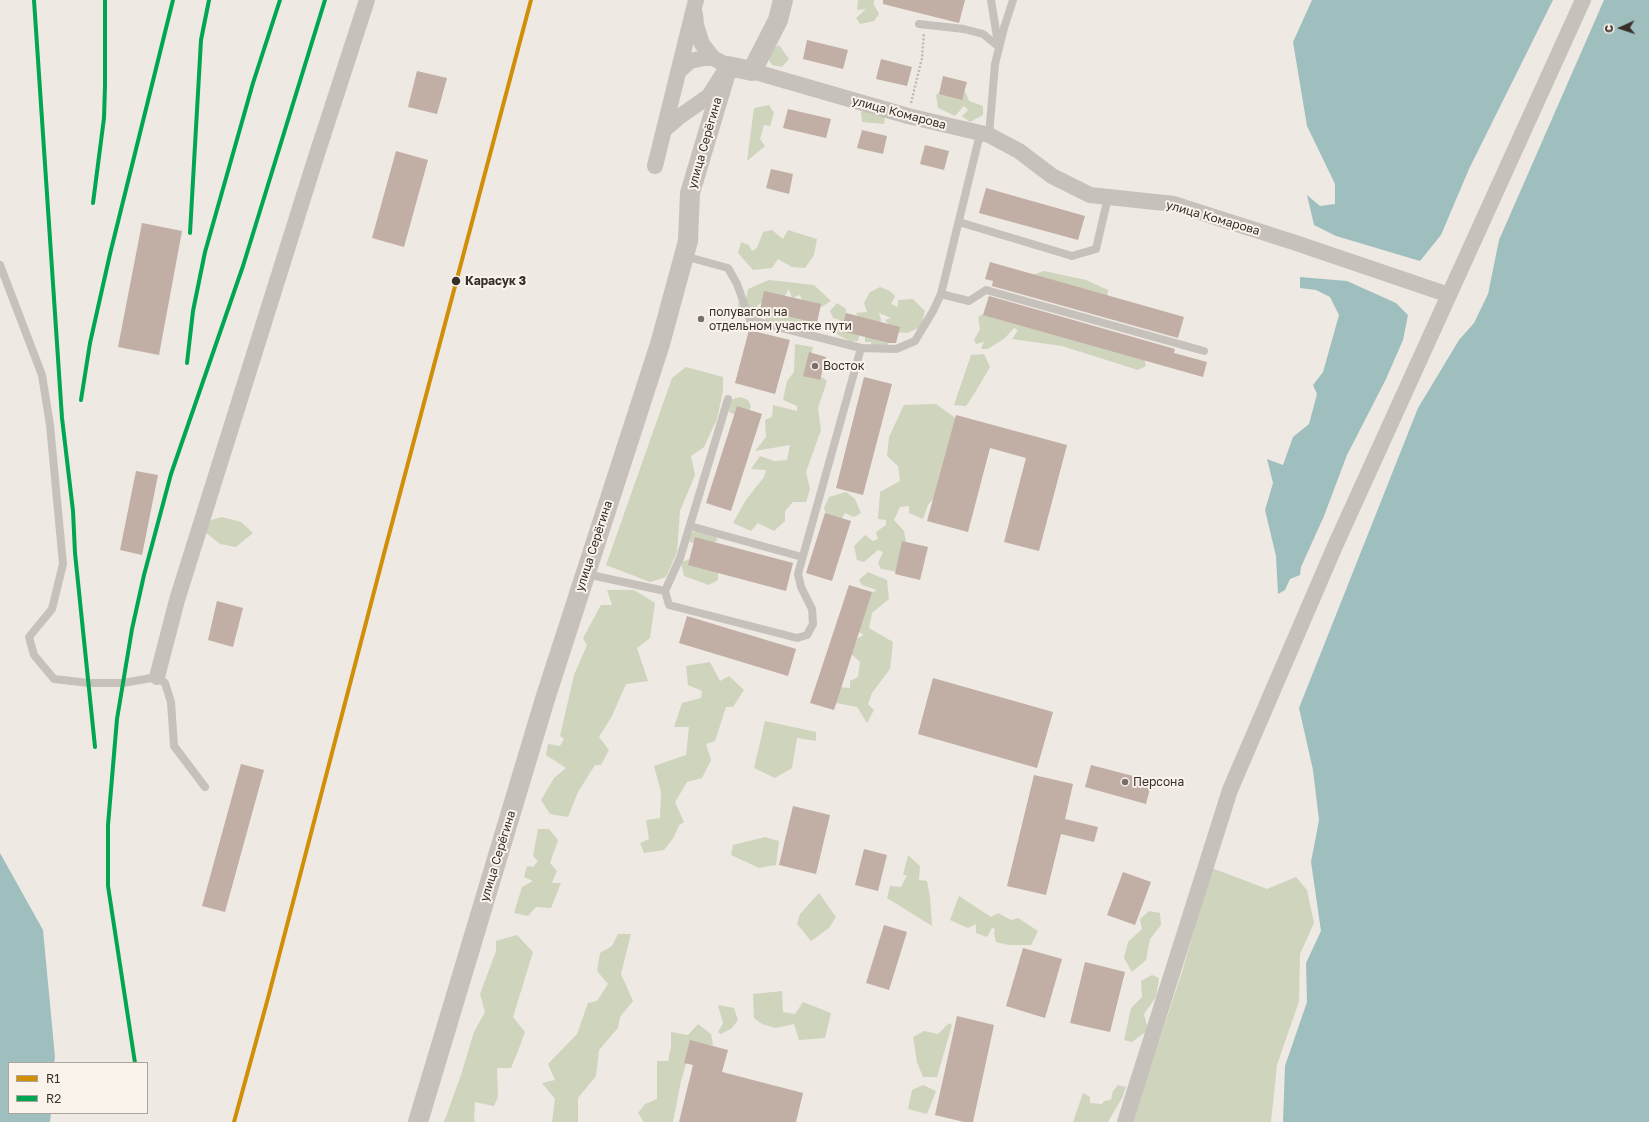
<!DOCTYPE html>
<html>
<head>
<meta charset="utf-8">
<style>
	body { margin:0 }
	#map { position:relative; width:1649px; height:1122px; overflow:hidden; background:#eee9e3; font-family:"Golos Text",sans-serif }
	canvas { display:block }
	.legend { position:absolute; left:8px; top:1062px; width:140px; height:52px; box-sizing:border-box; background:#faf3eb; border:1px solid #aca49d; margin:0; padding:5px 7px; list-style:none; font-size:12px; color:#382e29 }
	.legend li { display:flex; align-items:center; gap:8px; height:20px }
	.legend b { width:20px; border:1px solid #aca49d }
	.north { position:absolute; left:1601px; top:8px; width:40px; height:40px; -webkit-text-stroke:3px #faf3eb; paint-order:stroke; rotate:267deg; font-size:11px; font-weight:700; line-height:16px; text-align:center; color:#382e29 }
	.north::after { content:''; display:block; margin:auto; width:14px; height:18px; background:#382e29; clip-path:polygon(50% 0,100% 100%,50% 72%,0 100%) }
</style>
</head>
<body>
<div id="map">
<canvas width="1649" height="1122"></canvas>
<ul class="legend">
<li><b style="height:5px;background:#d18e08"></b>R1</li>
<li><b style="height:5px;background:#00a651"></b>R2</li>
</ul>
<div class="north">С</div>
</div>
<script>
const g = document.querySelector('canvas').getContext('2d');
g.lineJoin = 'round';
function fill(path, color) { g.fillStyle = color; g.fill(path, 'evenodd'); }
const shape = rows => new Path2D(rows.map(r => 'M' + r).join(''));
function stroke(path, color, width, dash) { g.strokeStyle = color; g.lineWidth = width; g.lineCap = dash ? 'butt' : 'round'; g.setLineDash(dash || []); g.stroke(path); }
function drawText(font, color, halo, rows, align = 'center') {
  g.font = font + ' "Golos Text",sans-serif'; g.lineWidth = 4; g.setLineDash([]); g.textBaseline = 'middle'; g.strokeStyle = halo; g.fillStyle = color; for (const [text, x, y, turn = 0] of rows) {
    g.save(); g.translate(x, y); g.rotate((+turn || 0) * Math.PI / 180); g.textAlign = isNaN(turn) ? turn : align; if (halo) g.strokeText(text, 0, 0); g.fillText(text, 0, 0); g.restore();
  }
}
const green = shape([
	[858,0,874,0,874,5,879,14,874,21,860,24,856,18,866,9,857,10],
	[779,45,789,59,782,67,772,65,765,53],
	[946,87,965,91,969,101,983,106,983,115,970,122,962,116,968,110,964,106,955,116,938,108,936,95],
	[876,103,886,108,884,124,862,122,861,112],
	[769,105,774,113,770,126,764,125,760,139,765,146,747,161,754,108],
	[772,230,783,239,788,230,817,239,814,255,805,268,792,267,778,259,772,268,753,270,738,253,741,242,749,245,752,251,757,248,763,232],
	[1044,271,1086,280,1108,290,1107,300,1029,276],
	[769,280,814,285,831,301,813,312,803,304,800,295,792,298,789,289,783,299,771,295,757,306,758,310,768,312,776,304,805,314,812,324,809,332,790,326,766,325,765,315,757,321,738,311,739,296,746,301,748,289],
	[880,287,890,291,895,296,891,304,898,307,898,300,913,299,925,311,921,327,907,333,896,332,885,320,891,318,879,313,881,320,879,326,883,329,890,349,871,348,871,342,865,342,865,333,860,333,858,341,851,342,833,332,833,324,840,323,840,320,833,318,830,311,837,303,846,309,846,324,861,321,856,313,867,312,864,303,870,292],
	[987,312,1143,354,1146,366,1138,370,1062,346,1012,339,1018,330,1014,328,1005,338,988,349,981,349,984,342,976,344,974,340,980,329,978,317],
	[795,344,813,347,810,360,815,372,827,381,818,408,821,430,806,472,810,489,806,502,793,502,785,511,785,521,774,531,758,523,751,531,733,523,746,500,764,477,766,470,751,469,760,456,774,461,787,460,790,445,755,451,766,437,765,420,772,417,773,405,797,411,797,406,783,400,787,381,794,372],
	[984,354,990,367,974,394,966,406,954,405,971,355],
	[686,367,723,377,723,391,717,419,704,447,691,456,695,475,680,511,677,552,666,577,650,582,606,565,672,378],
	[740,397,748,400,751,406,748,414,740,417,729,412,731,400],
	[936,404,961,422,939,492,928,505,923,519,909,513,909,506,900,507,894,520,904,531,907,547,903,573,881,569,878,563,883,552,878,550,864,562,857,560,854,546,865,535,873,541,878,539,876,532,886,525,886,520,878,519,880,492,900,481,898,466,887,456,889,437,904,405],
	[846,492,855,499,861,513,854,517,845,513,840,521,827,517,824,508,829,497],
	[222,517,241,522,253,533,236,547,220,544,205,532,208,521],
	[699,530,712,533,718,540,705,547,690,542,690,533],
	[694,558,718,567,718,580,709,585,684,576,681,562],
	[868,572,887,580,889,599,872,613,869,628,893,642,890,669,872,693,868,704,874,710,867,723,857,707,831,702,837,687,850,688,850,681,858,677,860,662,848,651,850,642,864,635,852,628,855,601,877,590,862,585,859,580],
	[607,590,634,590,655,603,650,638,637,648,648,681,626,684,612,716,599,737,609,750,601,765,595,765,578,792,568,817,550,814,541,800,554,778,566,768,546,755,548,744,560,746,564,739,560,736,574,675,587,645,583,638,601,605,612,605],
	[710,662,720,681,729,676,744,690,733,707,726,707,715,741,706,744,711,760,702,778,687,782,675,802,684,822,679,825,674,837,664,850,644,853,640,843,649,839,646,820,660,818,661,792,654,766,686,755,689,727,674,727,682,703,701,698,702,691,688,685,686,666],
	[765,721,816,732,816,741,797,738,792,768,775,778,754,768],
	[538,829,549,829,558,840,550,863,557,871,552,883,561,883,551,908,536,907,528,916,514,913,522,887,533,881,524,877,527,866,533,867,538,861,533,856],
	[765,837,779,841,776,865,759,868,731,855,733,845],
	[908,855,920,866,919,880,927,881,930,897,932,926,887,898,890,886,901,887,907,875,903,875],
	[1212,868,1267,889,1296,877,1307,890,1314,923,1300,954,1299,1001,1277,1065,1271,1122,1132,1122,1182,972],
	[819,893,836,917,829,928,811,941,797,924,800,914],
	[959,896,991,917,998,913,1011,920,1018,918,1038,931,1031,945,1009,945,996,942,994,933,995,929,992,928,987,937,976,933,976,924,968,928,950,920],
	[1149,911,1160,913,1161,925,1150,939,1146,960,1132,972,1124,958,1128,942,1142,929,1140,919],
	[618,934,631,934,621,974,633,1001,620,1017,618,1028,599,1050,596,1076,578,1098,578,1122,552,1122,555,1099,542,1083,555,1080,548,1064,577,1034,588,1003,597,1001,608,984,597,971,600,953,612,946],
	[517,935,533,952,513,1017,525,1032,518,1051,511,1068,497,1068,498,1097,494,1106,475,1102,474,1121,476,1122,444,1122,461,1075,474,1032,485,1012,480,994,496,951,496,941],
	[1152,975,1159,978,1156,997,1144,1014,1148,1030,1132,1042,1124,1040,1131,1008,1142,997,1141,981],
	[782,991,783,1012,795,1014,803,1002,831,1013,825,1038,799,1040,794,1024,776,1028,762,1024,754,1018,753,994],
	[718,1005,734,1008,738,1020,732,1028,721,1034,718,1032,723,1023],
	[949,1023,952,1025,937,1077,923,1077,917,1062,913,1037,924,1031,938,1034],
	[698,1024,711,1034,713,1045,691,1047,681,1081,673,1122,644,1122,638,1113,645,1104,657,1099,657,1061,668,1061,671,1047,671,1032,688,1035],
	[923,1085,936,1091,927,1114,908,1109,912,1090],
	[1118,1085,1126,1087,1122,1098,1108,1122,1073,1122,1083,1093,1090,1097,1090,1103,1102,1104,1104,1101,1111,1100,1113,1091]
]);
const water = shape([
	[1312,0,1553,0,1469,169,1441,235,1420,261,1336,236,1314,225,1307,195,1320,206,1335,204,1335,184,1307,126,1293,42],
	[1604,0,1649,0,1649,1122,1283,1122,1285,1066,1307,1002,1306,963,1321,931,1311,862,1319,820,1313,770,1299,708,1418,408,1459,340,1474,323,1488,294,1499,240],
	[1300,277,1347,281,1396,303,1408,315,1403,340,1386,379,1347,455,1324,516,1301,567,1300,575,1290,579,1285,590,1278,594,1276,556,1265,510,1273,483,1267,459,1283,465,1293,437,1309,424,1317,394,1313,385,1323,372,1339,315,1330,297,1316,290,1300,288],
	[0,853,43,930,55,1057,54,1063,9,1063,9,1113,51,1113,50,1122,0,1122]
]);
const building = shape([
	[883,0,965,0,959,23,883,4],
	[807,40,848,50,843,69,803,59],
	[881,59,912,67,907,86,876,79],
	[417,71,447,78,437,114,408,107],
	[943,76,967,82,962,100,939,94],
	[788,109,831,119,826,138,783,128],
	[862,130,887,136,883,154,857,148],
	[925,145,949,151,944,170,920,164],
	[396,151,428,160,404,247,372,238],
	[771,169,793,174,789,194,766,188],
	[986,188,1085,216,1078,240,979,213],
	[142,223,182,231,159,355,118,347],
	[990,262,1184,317,1178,338,992,286,993,281,985,279],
	[764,291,821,304,817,323,760,310],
	[989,296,1175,349,1174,353,1207,362,1203,377,983,315],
	[846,313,900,327,896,343,889,343,841,331],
	[749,330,790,340,775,394,735,383],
	[809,352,826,357,820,380,803,376],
	[864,377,892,384,863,495,836,488],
	[737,406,762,414,731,511,706,503],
	[956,415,1067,445,1039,551,1004,542,1026,458,990,448,968,532,927,521],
	[136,471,158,475,142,555,120,550],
	[825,513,851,521,832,581,806,573],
	[695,537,793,563,786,591,688,565],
	[902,541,928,547,920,580,895,574],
	[849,585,872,592,834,710,810,703],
	[217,601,243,608,233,647,208,640],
	[687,616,796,649,788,676,679,643],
	[933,678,1053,712,1037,768,918,734],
	[241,764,264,770,225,912,202,906],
	[1091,765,1152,781,1146,804,1085,787],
	[1034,775,1073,784,1065,819,1098,827,1094,842,1061,834,1046,895,1007,886],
	[793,806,830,815,816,874,779,865],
	[864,849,887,855,878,891,855,885],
	[1123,872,1151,882,1135,925,1107,915],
	[884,925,907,932,889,990,866,983],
	[1023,948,1062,959,1045,1018,1006,1006],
	[1085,962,1125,972,1110,1032,1070,1023],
	[957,1016,994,1025,973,1122,964,1122,935,1115],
	[690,1040,728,1050,722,1072,803,1093,796,1122,679,1122,693,1065,684,1063]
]);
const path = shape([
	[911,103,922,58,924,33]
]);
const service = shape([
	[991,0,998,43],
	[919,24,964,29,983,34,999,47],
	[989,135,995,64,1004,28,1013,0],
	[959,222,1072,256,1096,249,1108,197],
	[0,265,42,375,50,425,63,564,52,609,29,637,34,655,54,679,89,683,123,683,157,677,165,683,171,702,174,746,205,787],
	[941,294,969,301,986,290,1204,351],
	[861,348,896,349,915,341,933,311,941,294,980,134],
	[690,526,802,557],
	[586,574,665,591,669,605,797,638,807,635,813,624,812,609,801,587,798,574,861,348,750,320,737,284,728,268,684,256],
	[665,591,680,558,728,399]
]);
const minor = shape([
	[679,71,690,61,704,58,713,58],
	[752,71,908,116,989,135,1019,151,1052,176,1090,195,1174,204,1293,242,1449,295],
	[664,130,679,117,709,96,728,66,713,58,702,44,696,25,695,14],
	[655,166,696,0],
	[157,677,177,600,315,160,367,0],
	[1125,1122,1230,790,1335,546,1583,0]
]);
const tertiary = shape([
	[418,1122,545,699,660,344,688,241,690,193,728,66,752,71,778,20,783,0]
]);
const rail1 = shape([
	[234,1122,268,998,386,546,531,0]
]);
const rail2 = shape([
	[34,0,62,418,73,511,75,553,95,747],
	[93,203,104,118,105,86,105,0],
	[190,233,201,40,209,0],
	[187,363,193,311,205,252,253,83,280,0],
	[81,400,90,343,110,254,173,0],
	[135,1063,108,886,108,825,117,719,132,629,144,575,171,474,243,266,325,0]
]);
const markers = [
	[456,281,5,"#382e29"],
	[701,319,4,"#786f6a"],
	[815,366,4,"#786f6a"],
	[1125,782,4,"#786f6a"]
];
const streetNames = [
	["улица Комарова",899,113,15],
	["улица Серёгина",705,143,-74],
	["улица Комарова",1213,218,16],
	["улица Серёгина",594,546,-72],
	["улица Серёгина",498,856,-73]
];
const stopNames = [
	["Карасук 3",465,281]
];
const poiNames = [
	["полувагон на",709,312],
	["отдельном участке пути",709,326],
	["Восток",823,366],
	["Персона",1133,782]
];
fill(green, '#cfd4bd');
fill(water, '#9fbfbf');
fill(building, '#c1aea5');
stroke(path, '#c0bab4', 2.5, [2, 2]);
stroke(service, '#c7c1bc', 8);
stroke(minor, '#c7c1bc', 16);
stroke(tertiary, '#c7c1bc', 20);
stroke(rail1, '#d18e08', 4);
stroke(rail2, '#00a651', 4);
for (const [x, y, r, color] of markers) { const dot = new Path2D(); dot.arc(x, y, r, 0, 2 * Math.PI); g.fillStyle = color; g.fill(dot); stroke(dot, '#faf3eb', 1.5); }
drawText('12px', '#382e29', '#faf3eb', streetNames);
drawText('bold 12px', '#382e29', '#faf3eb', stopNames, 'left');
drawText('12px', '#382e29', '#faf3eb', poiNames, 'left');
</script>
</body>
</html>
